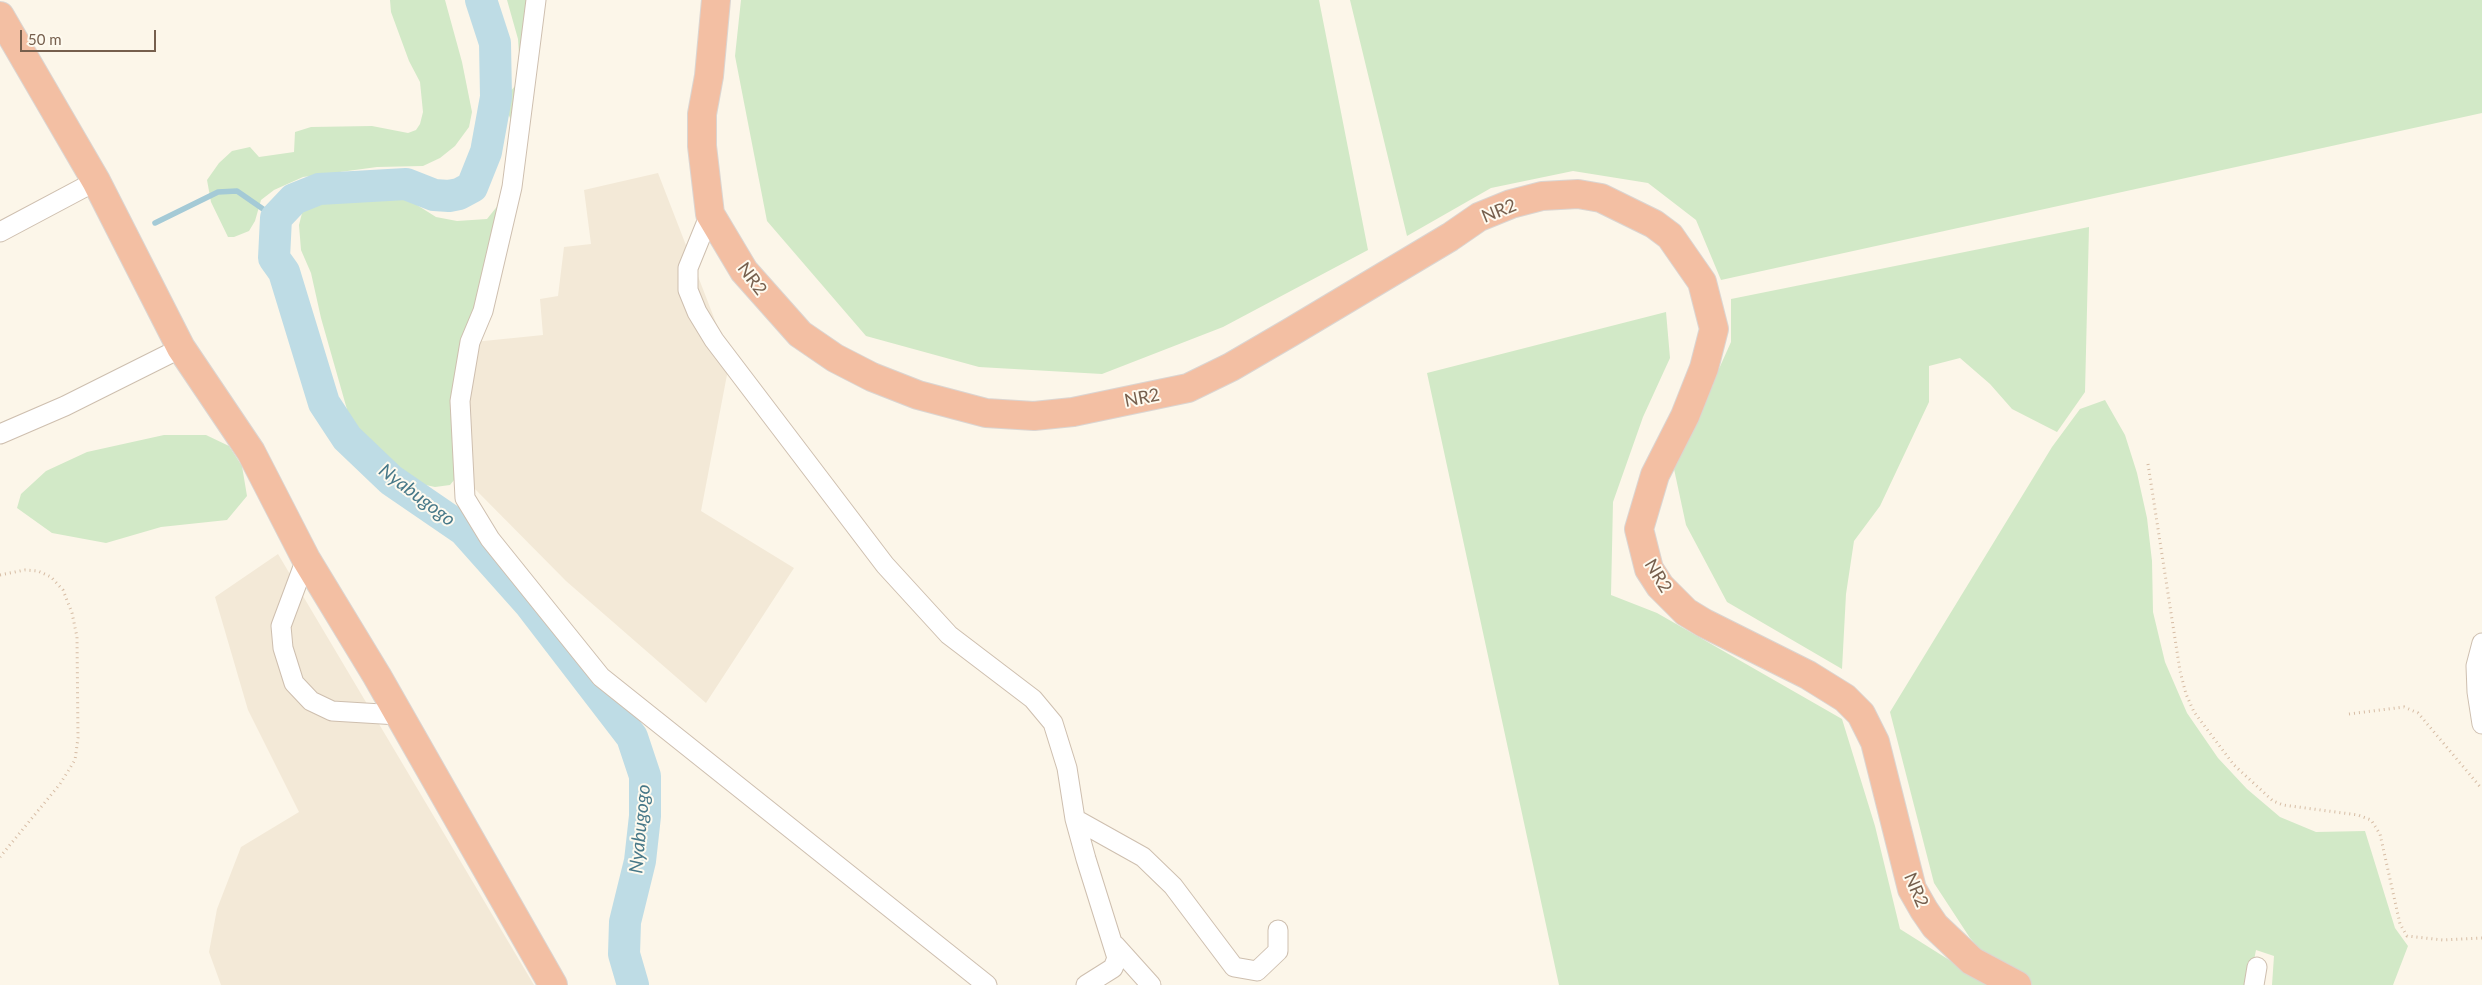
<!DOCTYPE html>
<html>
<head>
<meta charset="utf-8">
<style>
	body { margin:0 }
	#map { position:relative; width:2482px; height:985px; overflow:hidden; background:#fcf6e9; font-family:Lato,sans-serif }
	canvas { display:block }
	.scale { position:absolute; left:20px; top:30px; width:136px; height:22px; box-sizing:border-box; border:2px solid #765f4d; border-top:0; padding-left:6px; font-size:15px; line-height:18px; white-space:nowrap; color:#765f4d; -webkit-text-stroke:4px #fefaef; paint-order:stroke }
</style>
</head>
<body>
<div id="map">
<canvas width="2482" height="985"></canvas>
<div class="scale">50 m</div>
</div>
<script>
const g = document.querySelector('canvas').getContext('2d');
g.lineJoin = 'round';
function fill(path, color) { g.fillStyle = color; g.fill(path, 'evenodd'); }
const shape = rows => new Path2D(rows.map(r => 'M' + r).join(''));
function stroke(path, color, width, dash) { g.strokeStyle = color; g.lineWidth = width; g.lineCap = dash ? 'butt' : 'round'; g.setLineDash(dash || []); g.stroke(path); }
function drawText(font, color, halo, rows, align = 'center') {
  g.font = font + ' Lato,sans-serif'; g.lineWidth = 4; g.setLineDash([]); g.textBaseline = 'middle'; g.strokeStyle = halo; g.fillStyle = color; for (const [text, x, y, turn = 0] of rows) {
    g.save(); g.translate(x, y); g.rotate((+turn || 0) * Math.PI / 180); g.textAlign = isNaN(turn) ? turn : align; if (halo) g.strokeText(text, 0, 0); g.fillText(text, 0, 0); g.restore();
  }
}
const residential = shape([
	[658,173,730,359,701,511,794,568,706,703,566,581,473,487,465,406,474,342,543,335,540,299,558,296,564,247,591,244,584,190],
	[278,554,534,985,221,985,209,952,217,909,241,847,299,812,248,710,215,597]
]);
const green = shape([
	[390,0,445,0,462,62,472,112,469,127,455,146,440,158,423,166,377,167,303,177,274,190,261,200,255,221,249,231,234,237,228,237,211,202,207,180,219,163,232,151,250,147,259,157,294,152,295,132,311,127,372,126,408,133,416,130,420,124,423,112,420,82,409,61,391,12],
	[507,0,532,0,517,134,504,104,505,98,515,86,519,54,518,39],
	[741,0,1319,0,1368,250,1223,327,1102,374,979,367,866,336,767,221,735,56],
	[1350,0,2482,0,2482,113,1721,280,1696,220,1648,183,1573,171,1491,188,1407,236],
	[386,193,401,195,436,217,457,221,487,219,503,199,477,309,459,474,450,485,435,487,407,481,389,469,378,452,363,437,350,420,321,318,311,273,301,250,299,225,303,209,317,200,344,195],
	[2089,227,2085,392,2057,432,2012,409,1990,384,1960,358,1929,366,1929,402,1880,506,1854,541,1846,594,1842,669,1727,602,1686,525,1674,469,1731,342,1731,299],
	[1666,312,1670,358,1643,417,1613,502,1611,595,1657,613,1842,719,1875,826,1900,929,1989,985,1559,985,1427,373],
	[2105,400,2125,435,2137,473,2147,518,2152,561,2153,612,2165,662,2187,713,2218,758,2247,789,2280,817,2316,832,2365,831,2395,928,2408,946,2393,985,2272,985,2274,956,2256,950,2249,985,2032,985,2007,980,1970,938,1934,883,1890,712,2052,447,2080,409],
	[164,435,206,435,229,446,242,466,247,496,227,520,161,527,106,543,52,533,17,508,21,494,46,471,87,452]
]);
const stream = shape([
	[155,223,218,192,237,191,276,218]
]);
const river = shape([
	[481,0,495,43,496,97,486,152,472,187,459,194,449,196,434,195,406,184,319,189,294,199,276,218,274,258,284,272,324,403,347,438,391,480,464,530,529,603,632,737,645,776,645,816,640,861,625,922,624,954,633,985]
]);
const path = shape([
	[2148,464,2180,671,2186,694,2194,712,2234,765,2273,801,2283,805,2358,815,2371,820,2380,834,2400,924,2407,936,2443,940,2482,938],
	[0,575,25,570,38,571,51,577,63,590,72,613,77,637,78,738,75,760,60,784,0,857],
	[2349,714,2404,707,2418,713,2482,789]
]);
const minor = shape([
	[536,0,512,187,483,311,470,342,460,401,465,498,490,539,601,677,987,985],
	[710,214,688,268,688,290,697,312,714,340,885,565,949,635,1033,699,1053,723,1067,768,1075,819,1086,859,1117,958,1113,968,1086,985],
	[0,232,96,181],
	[0,434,65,406,181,348],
	[306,559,281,626,283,648,294,683,311,701,332,711,398,715],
	[2482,643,2476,666,2477,692,2482,724],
	[1075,819,1143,857,1173,886,1234,967,1257,971,1278,951,1278,930],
	[1115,945,1151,985],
	[2254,985,2257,967]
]);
const highway = shape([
	[716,0,709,76,702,114,702,146,710,214,744,271,800,334,835,358,872,377,918,395,986,413,1034,416,1073,412,1188,388,1231,367,1291,332,1450,237,1479,217,1511,204,1542,196,1578,194,1601,198,1654,224,1670,236,1702,282,1714,329,1704,368,1685,416,1655,475,1639,529,1649,569,1660,586,1686,612,1704,623,1808,675,1845,698,1861,714,1875,742,1912,889,1924,910,1935,926,1972,961,2017,985],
	[0,16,96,181,181,348,251,452,306,559,377,676,553,985]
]);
const streetNames = [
	["NR2",1499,211,-22],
	["NR2",752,279,53],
	["NR2",1142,398,-11],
	["NR2",1658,576,59],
	["NR2",1916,890,67]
];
const waterNames = [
	["Nyabugogo",417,495,37],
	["Nyabugogo",640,829,-85]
];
fill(residential, '#f3e9d7');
fill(green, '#d2e9c7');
stroke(stream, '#a4cad6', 5.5);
stroke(river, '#bedce5', 32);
stroke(minor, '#cebfaf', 21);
stroke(highway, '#dbd5d1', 30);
stroke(path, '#d6bca4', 3, [1, 4]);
stroke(minor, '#fff', 19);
stroke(highway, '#f3bfa3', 28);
drawText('18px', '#765f4d', '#fefaef', streetNames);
drawText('italic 19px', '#477888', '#fefaef', waterNames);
</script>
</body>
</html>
